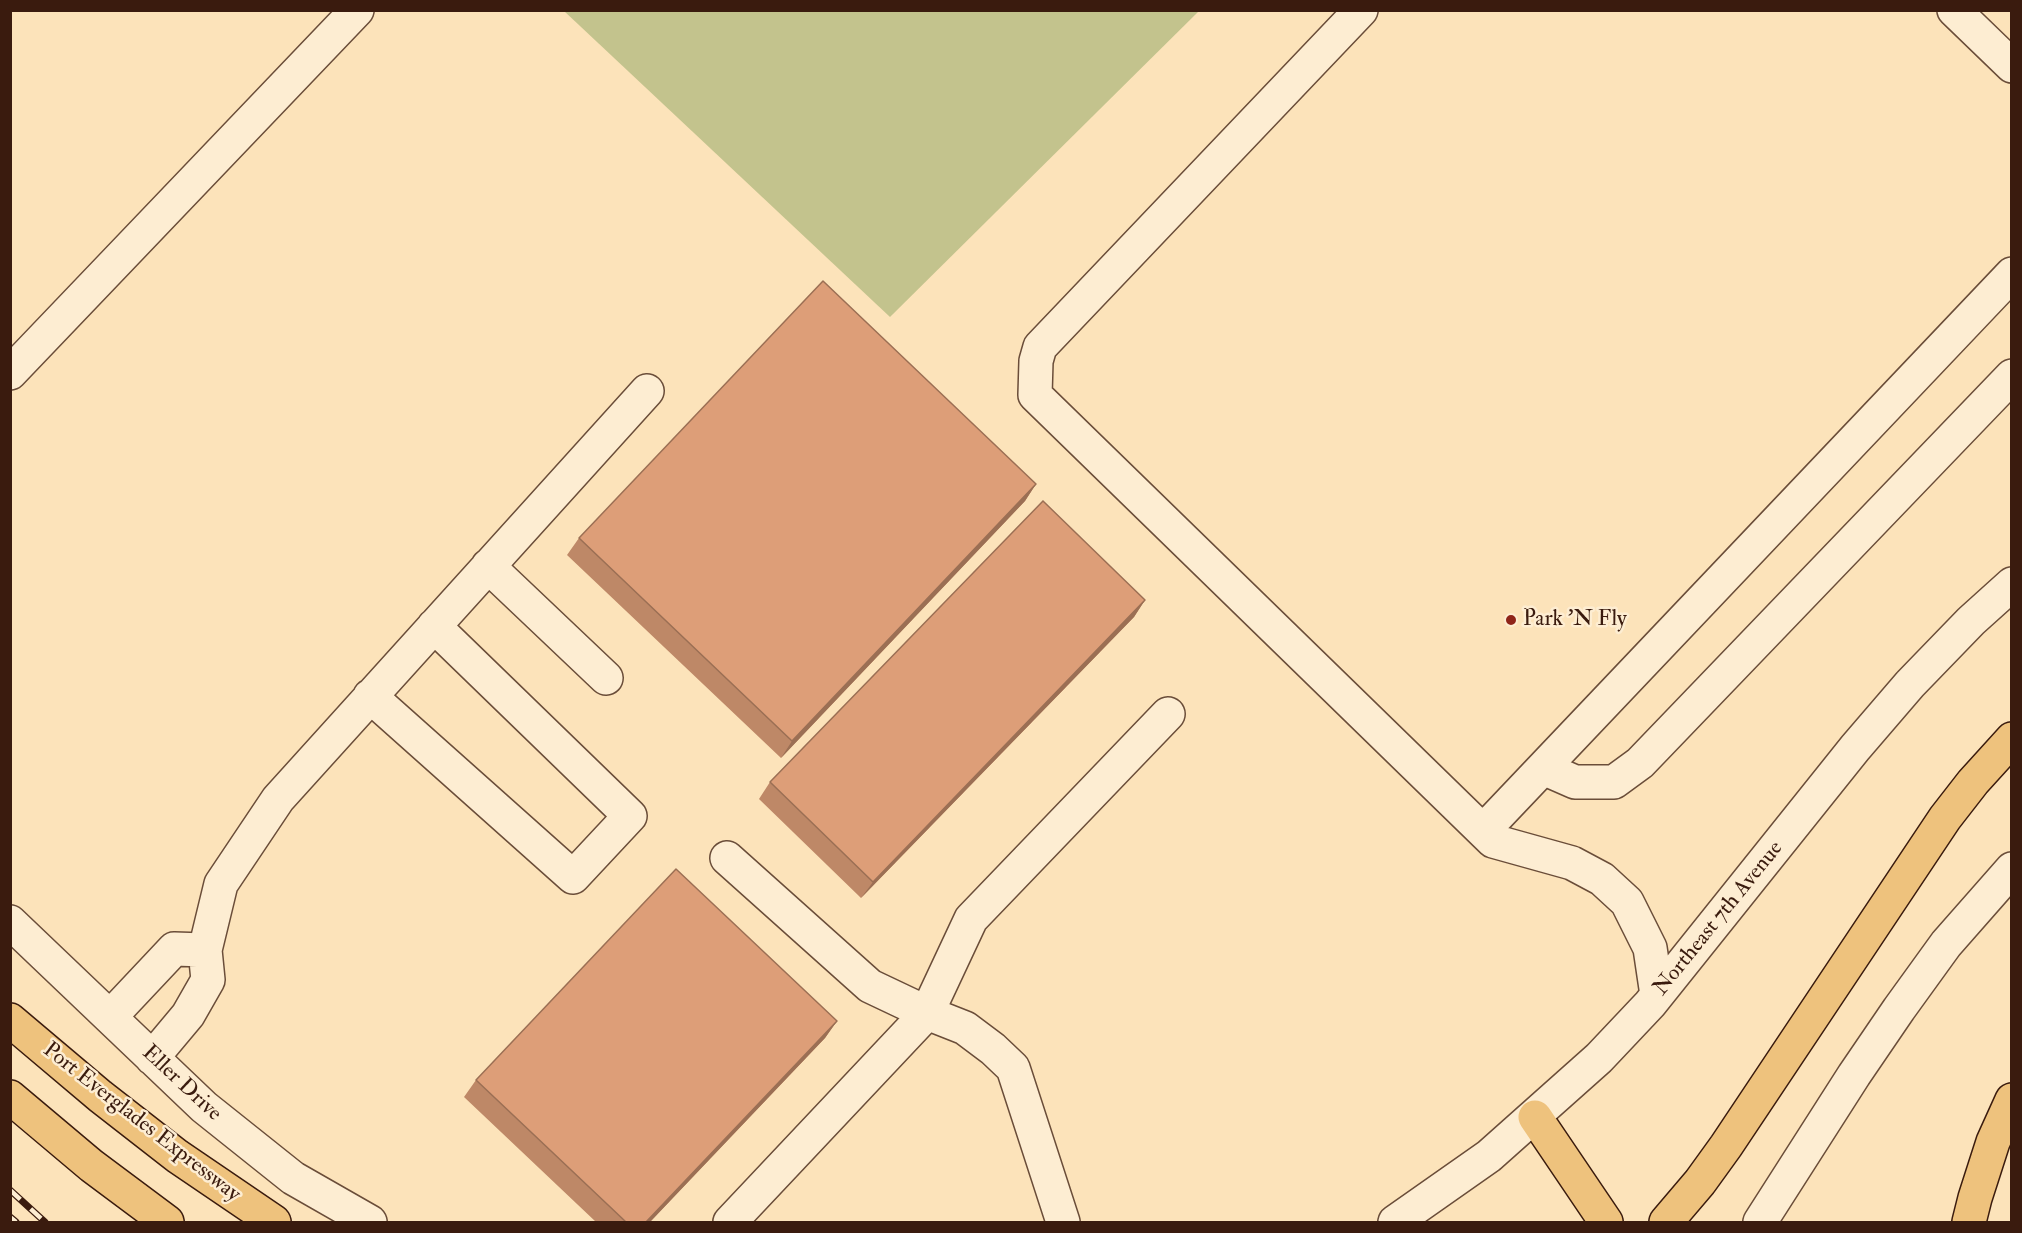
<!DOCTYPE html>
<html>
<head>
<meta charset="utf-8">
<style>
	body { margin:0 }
	#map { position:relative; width:2022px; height:1233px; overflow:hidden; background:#fce3ba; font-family:"IM FELL Double Pica",serif }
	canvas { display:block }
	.frame { position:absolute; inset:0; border:12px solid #3a1b0e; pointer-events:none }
</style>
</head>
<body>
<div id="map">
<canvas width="2022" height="1233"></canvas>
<div class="frame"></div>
</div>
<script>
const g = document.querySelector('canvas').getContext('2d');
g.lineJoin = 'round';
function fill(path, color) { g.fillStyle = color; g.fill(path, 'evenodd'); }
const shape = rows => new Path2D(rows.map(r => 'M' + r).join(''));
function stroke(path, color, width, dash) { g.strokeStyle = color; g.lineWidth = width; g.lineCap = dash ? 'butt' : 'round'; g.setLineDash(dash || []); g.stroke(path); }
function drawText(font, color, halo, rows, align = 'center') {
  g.font = font + ' "IM FELL Double Pica",serif'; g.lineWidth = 5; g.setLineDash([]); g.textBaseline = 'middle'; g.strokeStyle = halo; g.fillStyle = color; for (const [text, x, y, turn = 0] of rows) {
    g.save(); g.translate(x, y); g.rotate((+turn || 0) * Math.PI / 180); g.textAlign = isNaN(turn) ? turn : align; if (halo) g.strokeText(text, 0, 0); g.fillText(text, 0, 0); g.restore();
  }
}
const green = shape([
	[564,11,1199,11,890,317]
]);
const minor = shape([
	[1361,10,1040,347,1036,361,1035,395,1493,841,1572,863,1602,879,1627,902,1650,948,1657,995],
	[1954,10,2012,66],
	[10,373,357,10],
	[488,566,606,678],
	[370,696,573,877,630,816,434,626],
	[1543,768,1575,782,1614,782,1640,763,2012,376],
	[1483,831,2012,274],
	[727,858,870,986,927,1013,971,919,1168,714],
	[10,922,204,1107,293,1178,370,1222],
	[110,1017,174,949,205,950],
	[152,1058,188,1015,208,980,205,950,221,884,278,799,647,391],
	[730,1222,927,1013,965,1028,993,1049,1013,1068,1063,1222],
	[1395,1222,1489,1156,1599,1058,1650,1004,1855,748,1910,684,1971,621,2012,584],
	[1760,1222,1854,1075,1899,1009,1946,944,2012,869]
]);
const highway = shape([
	[10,1020,100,1096,177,1156,274,1222],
	[10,1097,92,1166,167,1222],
	[1535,1117,1606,1222],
	[1666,1222,1700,1182,1726,1146,1945,818,1973,782,2012,739],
	[1969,1222,1975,1198,1993,1142,2012,1100]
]);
const rail = shape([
	[10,1190,45,1222],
	[10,1217,16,1222]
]);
const wall = shape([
	[1036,484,1025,501,781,758,567,555,579,538],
	[1145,600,1134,617,861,898,759,799,770,782],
	[837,1021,825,1038,650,1222,596,1222,464,1097,476,1080]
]);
const shadedWall = shape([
	[1036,484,1025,501,781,758,792,741],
	[1145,600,1134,617,861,898,873,882],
	[837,1021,825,1038,650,1222,646,1222]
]);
const building = shape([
	[823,281,1036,484,792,741,579,538,823,281],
	[1043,501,1145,600,873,882,770,782,1043,501],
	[676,869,837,1021,646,1222,626,1222,476,1080,676,869]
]);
const markers = [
	[1511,620,6,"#8f2418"]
];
const poiNames = [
	["Park 'N Fly",1523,620]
];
const streetNames = [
	["Northeast 7th Avenue",1719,919,-51],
	["Eller Drive",181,1084,43],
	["Port Everglades Expressway",141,1123,38]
];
fill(green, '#c3c38d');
stroke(minor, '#6a4d39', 36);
stroke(highway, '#3a1b0e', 36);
stroke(minor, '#fdedd2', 33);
stroke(highway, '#eec27d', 33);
stroke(rail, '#3a1b0e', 7);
stroke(rail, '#fdedd2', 4.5, [14]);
fill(wall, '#be8867');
fill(shadedWall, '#9b6f54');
fill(building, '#dd9e78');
stroke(building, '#9b6f54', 1.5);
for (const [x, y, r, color] of markers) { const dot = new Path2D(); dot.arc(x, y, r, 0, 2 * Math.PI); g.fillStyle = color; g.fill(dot); stroke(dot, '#fdedd2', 2); }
drawText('22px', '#3a1b0e', '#fdedd2', poiNames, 'left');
drawText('22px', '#3a1b0e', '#fdedd2', streetNames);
</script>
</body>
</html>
